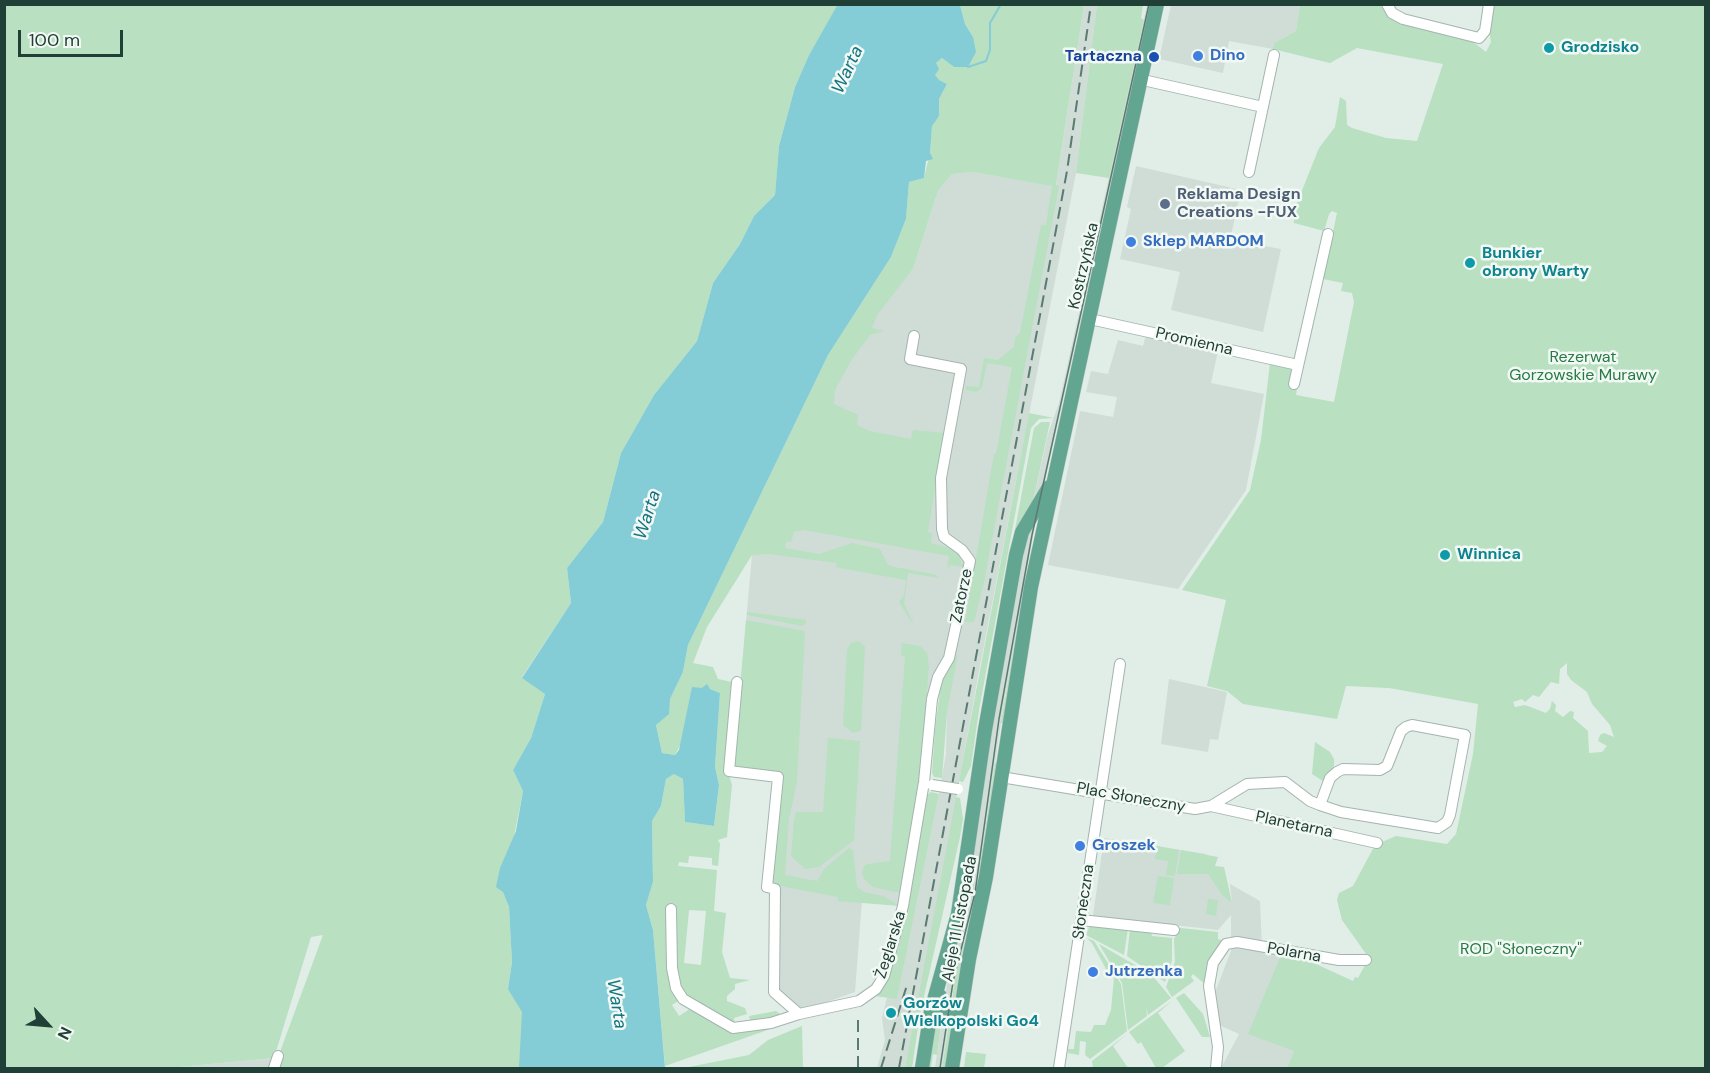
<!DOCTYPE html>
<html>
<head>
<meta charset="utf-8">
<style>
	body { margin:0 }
	#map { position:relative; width:1710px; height:1073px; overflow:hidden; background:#e1ede7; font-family:"DM Sans",sans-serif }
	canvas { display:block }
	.frame { position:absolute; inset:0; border:6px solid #203f36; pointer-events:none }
	.north { position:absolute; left:18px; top:995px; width:60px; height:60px; -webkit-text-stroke:4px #f2f9f5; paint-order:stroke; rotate:116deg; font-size:16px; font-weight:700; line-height:24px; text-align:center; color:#203f36 }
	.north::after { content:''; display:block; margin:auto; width:21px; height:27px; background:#203f36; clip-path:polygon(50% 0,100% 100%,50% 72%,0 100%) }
	.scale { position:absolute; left:18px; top:30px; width:105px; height:27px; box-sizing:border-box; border:3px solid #203f36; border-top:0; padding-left:8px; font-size:18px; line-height:21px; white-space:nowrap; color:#203f36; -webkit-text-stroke:4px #f2f9f5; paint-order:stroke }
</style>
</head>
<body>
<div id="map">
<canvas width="1710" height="1073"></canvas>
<div class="frame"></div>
<div class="north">N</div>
<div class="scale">100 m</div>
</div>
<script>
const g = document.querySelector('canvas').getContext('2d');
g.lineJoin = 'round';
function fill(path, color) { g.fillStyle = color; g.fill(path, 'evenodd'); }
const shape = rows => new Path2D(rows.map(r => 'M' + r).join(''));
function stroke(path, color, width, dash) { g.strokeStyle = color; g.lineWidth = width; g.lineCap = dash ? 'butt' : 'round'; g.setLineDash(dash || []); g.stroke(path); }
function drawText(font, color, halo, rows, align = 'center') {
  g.font = font + ' "DM Sans",sans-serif'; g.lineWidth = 5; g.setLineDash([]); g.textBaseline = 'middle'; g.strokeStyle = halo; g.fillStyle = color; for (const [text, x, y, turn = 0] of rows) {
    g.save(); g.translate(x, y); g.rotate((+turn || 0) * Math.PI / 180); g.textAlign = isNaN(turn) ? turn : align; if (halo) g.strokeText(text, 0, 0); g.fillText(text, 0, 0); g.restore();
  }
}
const built = shape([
	[1084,5,1097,5,1076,173,979,671,930,943,905,1068,877,1068,885,1040,882,1018,887,997,897,998,939,794,946,754,947,713,957,656,942,676,924,716,900,906,862,900,855,992,801,1011,776,988,782,774,733,768,752,555,847,351,913,269,938,191,952,174,973,172,1056,186],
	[1147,5,1151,5,1034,531,1004,703,972,917,955,977,942,1068,935,1068,949,971,968,897,985,767,1032,507,1048,434,1059,403],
	[1171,5,1300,5,1296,31,1274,43,1273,49,1229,41,1223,73,1159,59],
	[1136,166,1241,190,1230,240,1281,249,1263,332,1171,310,1180,272,1120,259,1131,209,1127,207],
	[1146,335,1218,351,1211,383,1264,394,1246,490,1178,589,1048,565,1080,411,1113,417,1117,397,1086,392,1091,371,1108,374,1118,340,1143,346],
	[1169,679,1227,692,1218,740,1210,739,1208,752,1161,744],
	[1104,838,1206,854,1223,896,1232,902,1230,884,1260,901,1262,950,1282,953,1294,1051,1287,1068,1221,1068,1239,1034,1217,1024,1218,1004,1214,995,1231,951,1231,915,1218,930,1093,916],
	[274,1058,271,1068,168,1068]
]);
const green = shape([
	[4,5,838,5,809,55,795,87,779,146,775,195,754,216,740,244,713,283,697,341,654,395,621,453,603,522,567,568,571,603,522,677,545,694,531,738,513,770,523,791,503,892,509,907,512,962,508,989,519,992,544,1068,274,1068,323,935,311,937,274,1058,168,1068,5,1068],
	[960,5,1084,5,1056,185,1059,186,984,582,974,622,965,622,994,454,996,454,1012,367,987,363,982,388,976,392,966,390,966,386,979,387,984,358,998,360,1014,347,1015,338,1020,333,1041,225,1046,225,1052,186,973,172,952,174,938,191,913,269,877,315,872,328,884,331,870,335,852,359,835,390,834,404,858,415,857,425,870,431,911,439,913,430,944,433,928,532,932,533,931,543,956,550,964,567,950,565,947,570,949,556,804,530,794,532,791,542,786,542,785,548,819,554,852,543,880,549,888,565,894,567,934,574,939,578,908,573,904,603,914,626,899,602,904,595,906,580,845,569,836,567,837,563,769,554,752,555,707,627,693,663,713,667,718,679,732,682,728,772,732,785,727,837,718,840,720,844,718,866,712,865,712,858,689,856,688,863,679,862,678,866,717,870,714,911,726,913,722,952,730,978,750,980,735,984,735,989,727,996,727,1001,745,1008,747,1014,734,1018,735,1025,751,1023,749,1016,776,1011,784,1017,799,1019,665,1066,653,930,646,905,653,882,652,821,661,806,666,779,674,774,683,779,685,822,714,826,719,785,715,767,720,693,710,689,675,755,662,753,656,725,668,710,670,699,683,672,688,645,828,355,891,257,906,219,909,182,924,178,930,153,932,125,939,116,939,99,947,84,938,80,934,74,935,64,942,58,954,67,973,37,965,24],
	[689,910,706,911,701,965,684,963],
	[678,1001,693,1007,679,1016,672,1005],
	[1097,5,1143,5,1141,18,1144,20,1109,178,1076,173],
	[1300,5,1380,5,1387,14,1468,38,1486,52,1491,42,1488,25,1491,5,1705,5,1705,1068,1287,1068,1294,1051,1248,1034,1282,953,1305,959,1353,981,1355,977,1358,978,1369,958,1342,920,1337,900,1339,893,1353,886,1375,845,1396,836,1447,844,1456,834,1473,754,1478,704,1389,688,1346,686,1337,719,1243,704,1227,691,1207,686,1226,600,1182,590,1250,490,1261,440,1270,363,1296,369,1292,386,1297,389,1296,395,1334,402,1354,302,1352,293,1341,291,1343,283,1323,279,1337,213,1332,211,1329,214,1324,231,1294,223,1293,213,1319,148,1335,127,1340,97,1346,101,1347,125,1352,128,1386,138,1417,141,1443,64,1357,48,1330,63,1273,49,1274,43,1296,31],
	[1567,663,1567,674,1571,680,1587,692,1592,704,1610,725,1614,737,1604,733,1600,735,1598,741,1607,746,1602,752,1589,753,1588,731,1573,718,1574,712,1570,711,1563,717,1555,711,1556,705,1552,701,1550,709,1546,713,1525,705,1515,707,1513,702,1522,699,1525,702,1533,695,1539,697,1551,682,1559,684,1560,669],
	[1029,413,1054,418,1039,419,1031,428,979,710,971,766,963,782,959,781],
	[1041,422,1050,422,1032,506,1011,551,1034,428],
	[1024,588,1004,723,1000,723,1001,722],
	[747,612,806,620,806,623,802,626,747,615],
	[746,620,805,631,797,781,789,819,785,875,817,881,824,869,849,848,853,850,857,887,864,892,883,896,900,906,838,901,838,897,770,884,782,774,733,768],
	[859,641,865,647,861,731,853,733,843,725,847,650,851,643],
	[902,643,920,646,927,653,929,666,920,784,904,886,900,892,895,892,873,887,864,879,862,872,864,866,868,864,890,861,905,657,901,656],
	[958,654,947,713,942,778,934,777,932,773,935,729,942,676],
	[828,738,860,741,854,840,819,867,805,869,791,856,794,821,796,812,823,812],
	[1315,742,1330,752,1334,759,1334,766,1323,781,1312,774],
	[995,763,998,763,983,868,957,1001,951,1010,955,977,972,917],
	[931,792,939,794,897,999,875,996,927,795],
	[956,797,960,798,963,819,960,837,920,1014,912,1068,905,1068],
	[1157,846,1179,850,1175,876,1166,875,1168,861,1155,859],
	[1181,850,1218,857,1215,866,1224,867,1232,903,1223,896,1208,874,1177,874],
	[1158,876,1174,878,1170,905,1153,903],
	[1208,899,1218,900,1216,916,1206,914],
	[1090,925,1128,928,1124,955,1086,935],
	[1180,928,1218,932,1218,939,1226,942,1207,986,1193,974,1191,977,1194,981,1172,997,1166,987,1175,962,1174,939],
	[1130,929,1151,931,1152,936,1172,938,1172,960,1165,982,1127,956],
	[1087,938,1094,941,1121,984,1127,1031,1090,1059,1085,1055,1086,1042,1080,1041,1079,1055,1068,1053,1068,1049,1074,1049,1076,1031,1091,1032,1094,1025,1105,1025,1111,1010,1114,978,1109,969,1106,969,1092,943],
	[1099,944,1152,975,1171,998,1148,1015,1146,1008,1147,1016,1128,1030,1122,983],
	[1184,993,1203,1014,1210,1037,1202,1037,1176,998],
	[1172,1001,1158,1013,1185,1051,1162,1068,1156,1068,1141,1042,1138,1044,1129,1032],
	[935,1013,942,1018,937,1055,933,1054,931,1068,926,1068],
	[954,1021,948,1068,942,1068,949,1023],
	[802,1026,803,1068,684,1068,749,1055,768,1040],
	[1127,1034,1113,1046,1128,1068,1093,1068,1092,1061],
	[966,1052,986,1054,984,1068,964,1068]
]);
const water = shape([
	[838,4,960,5,965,24,973,37,976,52,968,67,954,67,942,58,936,63,939,69,935,75,939,80,947,84,939,99,939,116,932,126,930,153,933,159,926,161,924,178,909,182,906,219,891,257,828,355,688,645,683,672,670,699,669,714,656,725,662,753,675,755,679,750,692,687,702,688,707,684,710,689,720,693,715,767,719,785,714,826,685,822,683,779,674,774,666,779,661,806,652,821,653,882,646,905,653,930,665,1068,519,1068,522,1012,508,989,512,962,509,907,503,892,496,887,500,868,516,831,523,791,513,770,531,738,545,694,522,678,571,603,567,568,603,522,621,453,654,395,697,341,713,283,740,244,754,216,775,195,779,146,795,87,809,55]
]);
const stream = shape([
	[968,67,986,61,990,50,990,23,1001,4]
]);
const minor = shape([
	[1387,4,1392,13,1403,19,1479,38,1485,31,1489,4],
	[1143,80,1263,107],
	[1249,172,1274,55],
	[1090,319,1298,365],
	[1294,384,1328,234],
	[737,682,729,771,778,777,767,887,775,889,774,992,799,1014,859,1001,876,989,884,976,903,906,924,782,932,699,938,677,949,658,970,561,962,550,944,537,942,529,941,478,961,369,910,359,914,336],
	[1001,777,1195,809,1211,806,1247,784,1285,782,1310,801,1320,805,1341,812,1438,828,1447,822,1450,815,1465,735,1412,725,1406,727,1401,731,1387,766,1380,770,1343,769,1337,772,1330,778,1320,805],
	[1211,806,1377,843],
	[671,909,672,968,676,988,683,999,733,1028,771,1023,799,1014],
	[1081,920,1174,930],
	[274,1068,278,1056],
	[1059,1068,1120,664],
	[1216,1068,1218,1047,1209,986,1213,963,1226,944,1237,942,1339,960,1366,960]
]);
const major = shape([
	[940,996,938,1008,943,1014,953,1015,961,1006],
	[922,1068,931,1011,958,914,985,730,1016,555,1022,532,1049,487],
	[952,1068,969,959,986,877,1031,587,1157,4]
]);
const tram = shape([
	[940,1068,953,982,975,893,999,719,1032,535,1149,4]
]);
const rail = shape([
	[858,1068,858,1019],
	[881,1068,907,985],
	[899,1068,1067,171,1091,4]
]);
const minorBridge = shape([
	[932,785,958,789]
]);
const markers = [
	[1549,48,6,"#0f9aa8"],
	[1198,56,6,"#3f7fe0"],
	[1154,57,6,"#1a4fb4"],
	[1165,204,6,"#5c6f8a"],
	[1131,242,6,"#3f7fe0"],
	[1470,263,6,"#0f9aa8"],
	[1445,555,6,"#0f9aa8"],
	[1080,846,6,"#3f7fe0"],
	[1093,972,6,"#3f7fe0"],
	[891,1013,6,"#0f9aa8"]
];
const cultureNames = [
	["Grodzisko",1561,48],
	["Bunkier",1482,254],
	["obrony Warty",1482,272],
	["Winnica",1457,555],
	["Gorzów",903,1004],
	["Wielkopolski Go4",903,1022]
];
const shopNames = [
	["Dino",1210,56],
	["Sklep MARDOM",1143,242],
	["Groszek",1092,846],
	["Jutrzenka",1105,972]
];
const transitNames = [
	["Tartaczna",1142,57]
];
const serviceNames = [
	["Reklama Design",1177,195],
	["Creations -FUX",1177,213]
];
const streetNames = [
	["Kostrzyńska",1084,266,-77],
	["Promienna",1194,342,13],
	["Zatorze",962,596,-78],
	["Plac Słoneczny",1131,798,10],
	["Planetarna",1294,825,12],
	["Słoneczna",1084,902,-82],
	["Aleje 11 Listopada",960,919,-79],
	["Żeglarska",891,945,-73],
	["Polarna",1294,953,10]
];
const parkNames = [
	["Rezerwat",1583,358],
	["Gorzowskie Murawy",1583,376],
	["ROD \"Słoneczny\"",1521,950]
];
const waterNames = [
	["Warta",848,70,-65],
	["Warta",648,515,-72],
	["Warta",616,1004,81]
];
fill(built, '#cfddd6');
fill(green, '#b8e0c1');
fill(water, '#84cdd7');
stroke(stream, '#84cdd7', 2);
stroke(minor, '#a3b5ae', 12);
stroke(major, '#c1c9c7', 15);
stroke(minor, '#fff', 10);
stroke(major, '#62a692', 14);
stroke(tram, '#5a7b71', 1.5);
stroke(rail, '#5a7b71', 2, [12, 6]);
stroke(minorBridge, '#a3b5ae', 12, []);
stroke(minorBridge, '#fff', 10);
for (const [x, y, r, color] of markers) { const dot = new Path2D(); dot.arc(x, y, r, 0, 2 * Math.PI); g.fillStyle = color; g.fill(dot); stroke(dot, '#f2f9f5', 2); }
drawText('bold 16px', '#0d838f', '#f2f9f5', cultureNames, 'left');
drawText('bold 16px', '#366cbe', '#f2f9f5', shopNames, 'left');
drawText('bold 16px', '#164399', '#f2f9f5', transitNames, 'right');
drawText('bold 16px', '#4e5e75', '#f2f9f5', serviceNames, 'left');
drawText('16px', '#203f36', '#f2f9f5', streetNames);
drawText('16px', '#267a43', '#f2f9f5', parkNames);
drawText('italic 18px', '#147381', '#f2f9f5', waterNames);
</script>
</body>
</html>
